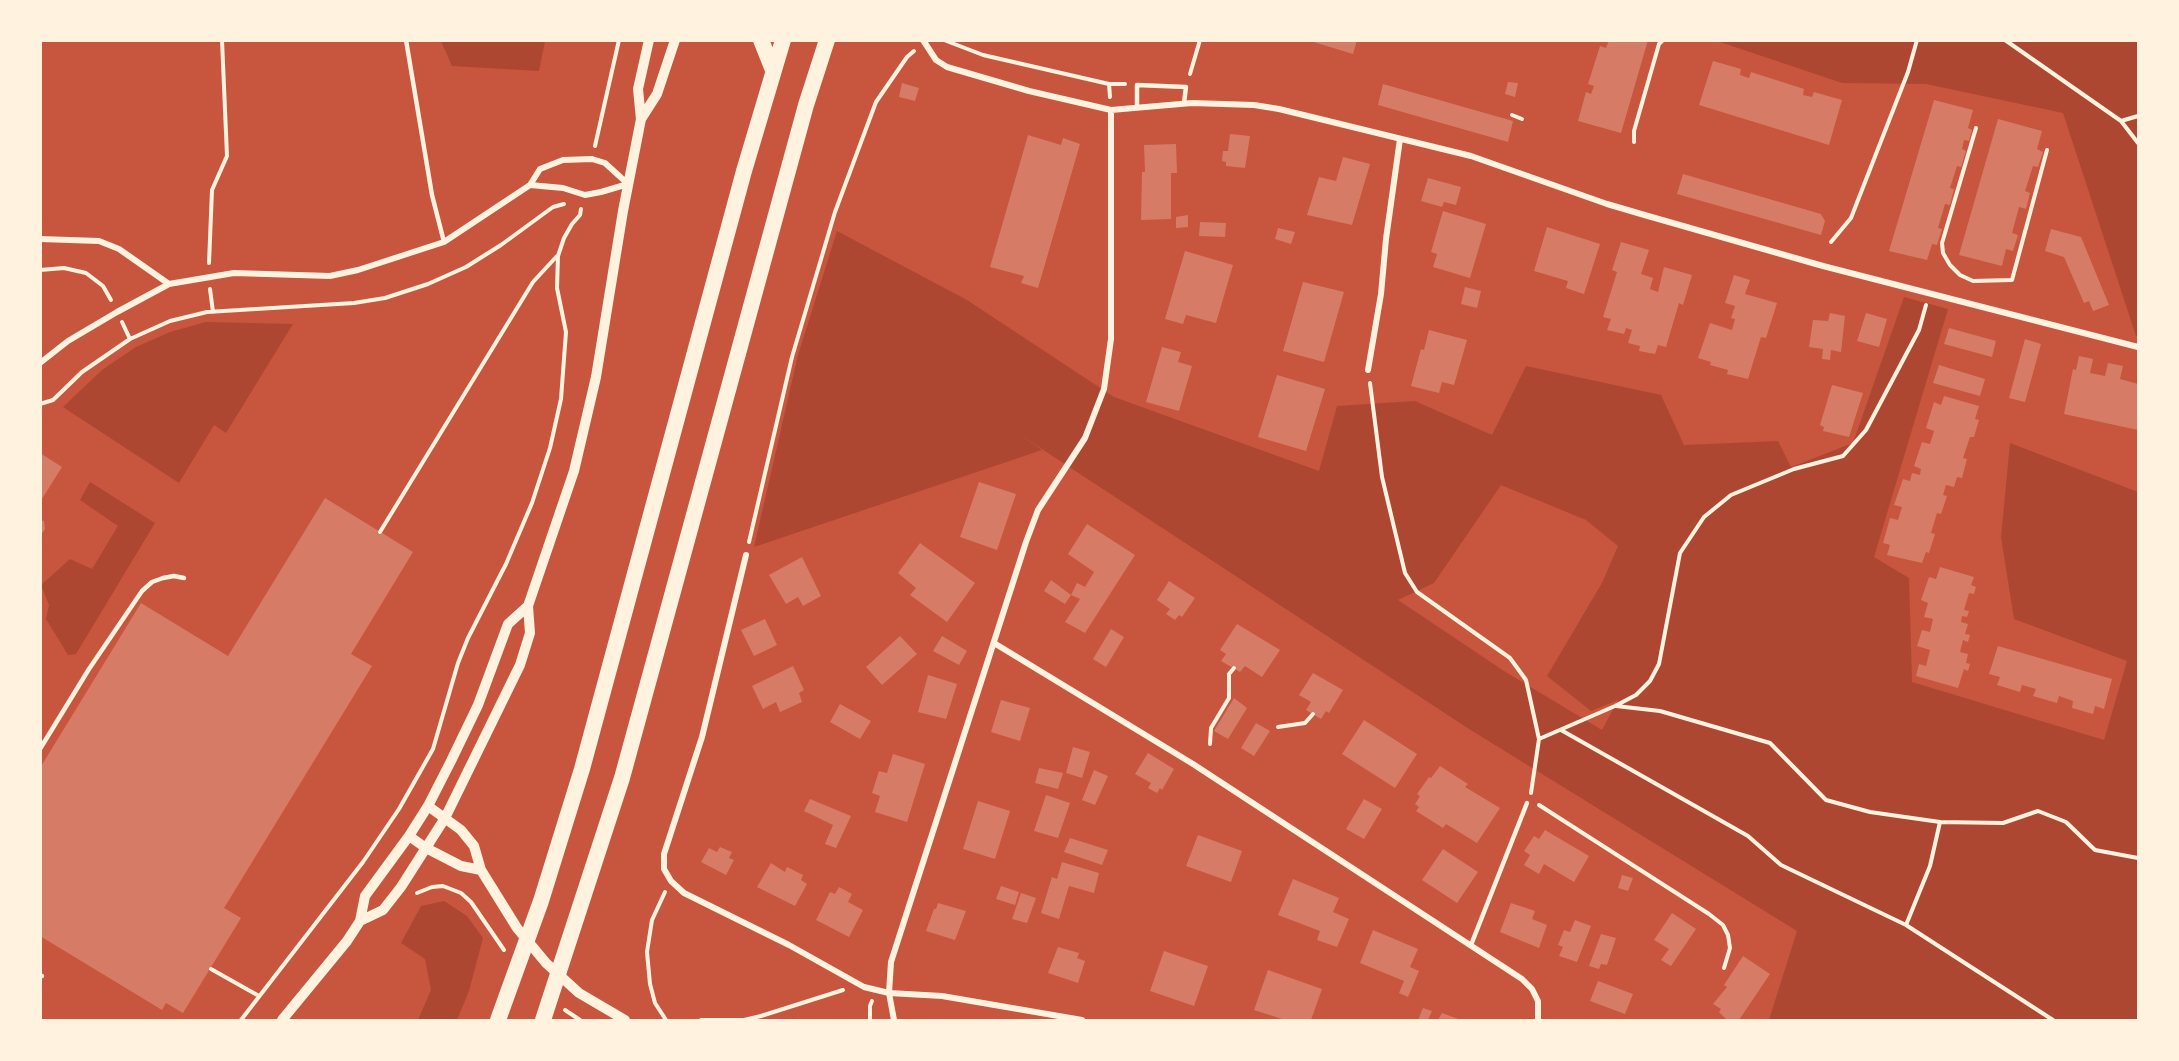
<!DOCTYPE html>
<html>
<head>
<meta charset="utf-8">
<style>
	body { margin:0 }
	#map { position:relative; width:2179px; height:1061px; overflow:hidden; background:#c8553d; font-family:Quicksand,sans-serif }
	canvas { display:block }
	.frame { position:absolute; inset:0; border:42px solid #fff3e0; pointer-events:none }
</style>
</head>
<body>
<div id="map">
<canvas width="2179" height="1061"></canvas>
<div class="frame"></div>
</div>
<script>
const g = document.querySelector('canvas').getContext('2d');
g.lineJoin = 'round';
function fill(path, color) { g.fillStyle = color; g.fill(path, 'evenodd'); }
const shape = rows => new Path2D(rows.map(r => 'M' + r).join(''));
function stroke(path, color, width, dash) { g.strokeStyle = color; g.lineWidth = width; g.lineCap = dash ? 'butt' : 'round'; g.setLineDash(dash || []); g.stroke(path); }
const green = shape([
	[441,41,545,41,539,71,452,66],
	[1717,41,2138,41,2138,337,2136,336,2063,113,1926,84,1842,83],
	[837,231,967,300,1114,397,1319,471,1337,406,1415,401,1492,435,1526,366,1661,395,1684,445,1778,441,1791,467,1853,443,1904,297,1948,309,1874,557,1909,578,1912,682,2104,740,2127,661,2014,619,2001,537,2010,443,2138,492,2138,1020,1769,1020,1797,931,1469,729,1019,434,1042,450,754,547,798,355],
	[1501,485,1586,520,1618,546,1602,583,1547,676,1591,711,1618,700,1602,730,1504,671,1398,600,1434,583],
	[206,322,293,324,226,433,214,425,179,483,63,407,102,370,136,347,170,332],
	[90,482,155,523,76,654,68,655,46,619,49,605,41,585,70,559,92,569,118,526,80,500],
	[444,901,467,916,483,938,469,991,457,1020,418,1020,431,990,425,959,401,943,421,906]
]);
const building = shape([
	[1307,40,1357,40,1353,54],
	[1609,40,1648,40,1621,133,1578,121,1586,92,1591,94,1594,86,1588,84,1600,46,1606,48],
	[1713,61,1741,69,1740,75,1749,78,1751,72,1804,89,1803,95,1812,97,1814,92,1842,100,1829,145,1699,105],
	[1508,82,1518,83,1515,97,1505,94],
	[902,83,919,88,915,101,899,97],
	[1383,84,1513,121,1508,142,1378,105],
	[1934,100,1973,110,1968,128,1972,130,1969,141,1964,140,1962,149,1966,151,1961,167,1957,166,1950,188,1954,189,1950,205,1945,204,1938,228,1942,229,1937,245,1932,244,1927,260,1889,251],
	[1998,119,2042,131,2037,149,2043,152,2038,167,2033,166,2025,191,2030,193,2026,209,2019,207,2012,233,2018,235,2013,251,2006,249,2002,266,1959,255],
	[1230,134,1250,136,1245,168,1226,166,1226,162,1222,161,1223,151,1228,151],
	[1028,135,1061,145,1063,138,1080,144,1038,288,1021,283,1024,276,990,267],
	[1176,144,1177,173,1171,173,1171,219,1141,220,1142,172,1145,172,1144,145],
	[1343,157,1370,164,1352,225,1307,215,1319,177,1336,181],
	[1683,174,1821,214,1825,221,1821,235,1677,194],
	[1428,178,1461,187,1456,205,1444,202,1442,207,1421,201],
	[1443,211,1486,224,1470,278,1433,267,1437,254,1431,252],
	[1188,215,1188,227,1176,228,1176,217],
	[1200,222,1226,223,1225,237,1199,236],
	[1547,227,1600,244,1584,294,1566,288,1568,281,1534,271],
	[1278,228,1295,232,1291,244,1275,239],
	[2051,229,2081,237,2109,305,2093,311,2089,301,2084,303,2064,257,2045,251],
	[1621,242,1649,250,1641,274,1653,278,1650,289,1658,292,1664,267,1692,275,1683,305,1679,303,1666,347,1658,345,1655,354,1639,351,1640,346,1628,343,1632,330,1626,328,1624,334,1607,330,1611,319,1603,317,1617,272,1612,270],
	[1185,251,1233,265,1216,323,1186,315,1183,324,1165,319],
	[1734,275,1750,280,1745,294,1777,303,1766,338,1761,337,1748,379,1727,374,1728,370,1710,365,1711,362,1698,358,1710,323,1732,330,1735,319,1731,318,1735,306,1725,303],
	[1303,282,1344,292,1324,362,1283,351],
	[1465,287,1481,291,1477,308,1461,304],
	[1830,313,1845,316,1841,352,1831,350,1830,360,1822,359,1823,349,1809,347,1813,320,1828,321],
	[1866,313,1887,319,1879,347,1857,341],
	[1949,328,1996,341,1992,357,1944,344],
	[1429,330,1467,340,1454,385,1442,382,1439,393,1411,386,1421,349,1424,350],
	[2025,339,2041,344,2025,402,2009,398],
	[1162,347,1181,352,1178,362,1192,366,1179,411,1146,402],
	[2079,356,2093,359,2090,373,2105,376,2108,363,2123,366,2120,379,2138,384,2138,430,2064,414,2073,369,2076,370],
	[1939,365,1985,379,1980,396,1933,383],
	[1277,375,1325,389,1306,451,1258,437],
	[1832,385,1863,393,1849,437,1823,431,1824,427,1820,425],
	[1944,396,1979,406,1975,419,1979,420,1974,437,1970,437,1963,458,1967,459,1962,478,1957,477,1954,487,1946,485,1943,495,1947,496,1941,514,1937,513,1931,533,1935,534,1929,553,1926,552,1922,563,1887,555,1890,545,1883,543,1890,518,1898,520,1902,507,1894,505,1903,479,1910,481,1912,473,1920,475,1921,469,1914,466,1922,442,1930,444,1934,431,1926,428,1934,402,1941,405],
	[40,453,62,467,40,502],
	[979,482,1016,494,997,550,960,537],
	[325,498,413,552,351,654,372,666,224,908,241,918,183,1013,166,1003,162,1010,40,936,40,768,141,603,228,656],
	[40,520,44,521,45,529,40,536],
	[1087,524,1135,555,1085,633,1065,622,1080,599,1071,595,1077,583,1085,587,1094,572,1068,554],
	[920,543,975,583,947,622,910,595,916,588,898,573],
	[802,557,821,596,803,606,798,597,786,604,769,575],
	[1940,567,1974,577,1971,585,1976,587,1974,594,1969,593,1964,610,1969,611,1967,617,1962,616,1961,622,1968,624,1965,634,1970,635,1968,642,1963,640,1960,652,1968,654,1966,663,1970,664,1968,671,1964,669,1958,688,1916,676,1919,664,1926,666,1930,650,1917,646,1922,630,1930,632,1933,619,1924,617,1928,603,1921,600,1929,577,1936,579],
	[1051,580,1071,595,1065,604,1044,591],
	[1169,581,1195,598,1182,617,1179,615,1175,620,1166,614,1170,609,1157,600],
	[765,619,777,645,754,656,741,630],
	[1237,624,1280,650,1262,677,1245,666,1240,672,1221,661,1226,654,1220,650],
	[1111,629,1124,637,1106,667,1093,659],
	[900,636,917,654,882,685,866,667],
	[942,636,967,651,959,665,933,651],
	[1998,646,2112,679,2104,709,2095,706,2093,714,2072,708,2073,701,2059,696,2057,703,2033,696,2036,689,2022,685,2020,692,1997,685,2000,677,1989,674],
	[793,666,804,690,799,693,802,702,780,712,776,702,763,709,752,686],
	[1313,673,1343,690,1329,713,1326,711,1321,719,1306,710,1311,702,1299,695],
	[928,675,957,684,946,719,918,712],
	[1234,698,1247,708,1228,739,1214,731],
	[1001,700,1030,708,1020,741,991,732],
	[840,704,871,721,860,739,830,722],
	[1364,720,1417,754,1395,788,1342,754],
	[1256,723,1270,731,1254,756,1241,748],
	[1073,747,1090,752,1082,778,1066,773],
	[1148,753,1174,769,1162,790,1160,788,1157,793,1148,788,1151,783,1135,774],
	[893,754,925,764,907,822,875,812,880,796,872,793,879,771,887,773],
	[1440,766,1468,784,1465,787,1500,808,1477,843,1446,824,1443,828,1416,811,1419,807,1415,804,1420,796,1417,794,1429,777,1431,778],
	[1039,768,1063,773,1058,789,1035,783],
	[1094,770,1108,776,1095,805,1082,800],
	[1046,795,1070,803,1058,838,1034,831],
	[810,799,851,816,836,848,825,844,833,825,804,811],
	[1364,799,1382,809,1364,839,1346,829],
	[978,801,1010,811,995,859,963,849],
	[1545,830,1589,856,1574,882,1544,864,1539,874,1524,865,1530,855,1524,851,1534,836,1539,839],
	[1198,835,1242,851,1231,882,1186,866],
	[1070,838,1108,850,1102,865,1064,852],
	[720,847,732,852,729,858,734,860,726,875,701,862,709,848,717,852],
	[1443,849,1478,872,1457,903,1422,880],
	[1062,862,1099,873,1094,893,1069,886,1059,919,1041,913,1052,877,1057,879],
	[771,863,785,872,787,867,803,875,801,880,807,884,795,906,757,887],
	[1622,875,1633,878,1628,891,1618,888],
	[1293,879,1339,898,1333,912,1349,919,1337,947,1317,940,1320,931,1278,915],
	[1001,886,1019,892,1015,905,996,899],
	[839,887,852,894,848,902,863,910,849,937,816,920,830,892,835,894],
	[1021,893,1036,898,1027,923,1012,919],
	[938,903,966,911,955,940,926,931,934,909,936,909],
	[1511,903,1535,911,1532,919,1547,925,1539,948,1500,932],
	[1672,913,1696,929,1671,966,1661,960,1669,949,1654,940],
	[1575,920,1591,926,1577,962,1559,956,1563,947,1558,945,1564,930,1570,932],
	[1373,930,1418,949,1410,967,1419,971,1408,997,1399,993,1404,981,1360,963],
	[1601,934,1616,938,1607,965,1601,964,1599,969,1589,966],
	[1058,947,1079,953,1077,958,1085,961,1078,983,1048,973],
	[1164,951,1208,966,1194,1006,1150,991],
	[1743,956,1770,974,1739,1020,1727,1020,1719,1012,1721,1009,1713,1004,1727,987,1724,985],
	[1268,970,1322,989,1311,1020,1285,1020,1254,1010],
	[1598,981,1633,994,1625,1014,1590,1001],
	[1423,1008,1432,1011,1428,1020,1418,1020],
	[1442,1013,1461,1020,1438,1020]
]);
const path = shape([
	[944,40,983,55,1109,84,1110,97],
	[2005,40,2121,121,2138,116],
	[1190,74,1200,40],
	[1109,84,1125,84],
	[1512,115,1522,119],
	[2121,121,2138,143],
	[1976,128,1942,243,1943,253,1950,265,1960,275,1973,281,2012,280,2047,150],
	[1634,142,1634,131,1659,44,1663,40],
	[595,146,619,40],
	[1831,242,1851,218,1908,72,1917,40],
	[209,263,212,190,227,156,222,40],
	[40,270,64,268,86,273,103,286,111,300],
	[210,289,213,312],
	[122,322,130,339],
	[1370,383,1382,477,1405,573,1417,592,1510,658,1526,680,1539,739,1531,793],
	[40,404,53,400,82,372,130,339,170,321,207,312,354,303,385,298,428,284,466,267,501,245,553,207,564,204],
	[380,532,533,282,557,256],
	[749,542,792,357,835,212,876,102,907,57,914,51],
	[1616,706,1660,711,1770,743,1826,800,1870,812,1940,822,2003,823,2038,811,2066,822,2095,850,2138,858],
	[1278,727,1305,723,1313,714],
	[1561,730,1748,836,1781,865,1906,925,2053,1020],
	[1539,739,1615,706,1636,695,1650,681,1659,664,1680,553,1704,517,1731,495,1794,469,1843,456,1866,430,1919,330,1926,305],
	[1210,744,1211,728,1229,698,1229,674,1234,668],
	[1539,805,1709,914,1723,925,1728,935,1730,948,1724,968],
	[665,892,652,920,647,952,650,984,655,1003,666,1020],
	[417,893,432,887,443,886,461,893,471,902,504,950],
	[1906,925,1930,866,1940,822],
	[211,969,259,996],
	[565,1010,580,1020],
	[241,1020,363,862,399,809,433,749,458,663,468,638,506,564,532,503,550,448,561,399,566,332,557,288,558,256,564,238,572,224,580,215,581,209],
	[701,1020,744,1020,761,1016,843,990],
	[870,1020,870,1006,872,1001]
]);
const service = shape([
	[406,40,432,195,444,242],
	[1137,107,1137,85,1186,87,1184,103],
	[40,749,89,669,142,591,152,582,163,578,174,576,184,578],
	[1471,945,1527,803],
	[40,976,42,976]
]);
const minor = shape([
	[923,40,936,60,947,67,1029,91,1111,110,1192,103,1254,105,1279,109,1471,156,1607,204,1648,216,1823,266,2138,347],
	[592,159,605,163,628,184,601,192,585,195,563,188,530,185,540,169,563,160,592,159],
	[40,239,99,241,119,249,169,284],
	[40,363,68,341,117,312,169,284,234,273,330,276,358,270,444,242,530,185],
	[1368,370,1381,294,1386,239,1400,139],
	[746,555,702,737,664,854,664,869,671,881,684,893,789,945,864,987,889,993,942,996,1082,1020],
	[994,643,1193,764,1522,979,1532,989,1538,1001,1538,1020],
	[894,1020,889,993,891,962,1026,542,1038,510,1085,438,1104,389,1111,339,1111,110]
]);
const tertiary = shape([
	[641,119,657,94,675,40],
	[428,806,461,830,474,846,481,870,517,928,546,963,579,993,625,1020],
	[409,836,426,848,461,866,481,870],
	[360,921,383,910,401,887,445,818,520,665,530,633,528,606,574,471,596,377,623,211,641,119,638,89,649,40],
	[282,1020,347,941,360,921,365,896,409,836,428,806,451,761,478,705,508,624,528,606]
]);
const trunk = shape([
	[761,40,773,70],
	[498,1020,541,901,582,769,744,171,783,40],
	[543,1020,622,778,806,105,827,40]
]);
fill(green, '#ae4732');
fill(building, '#d67c66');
stroke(path, '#fff3e0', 4);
stroke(service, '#fff3e0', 4.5);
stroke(minor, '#fff3e0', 6);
stroke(tertiary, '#fff3e0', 10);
stroke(trunk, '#fff3e0', 16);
</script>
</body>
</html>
